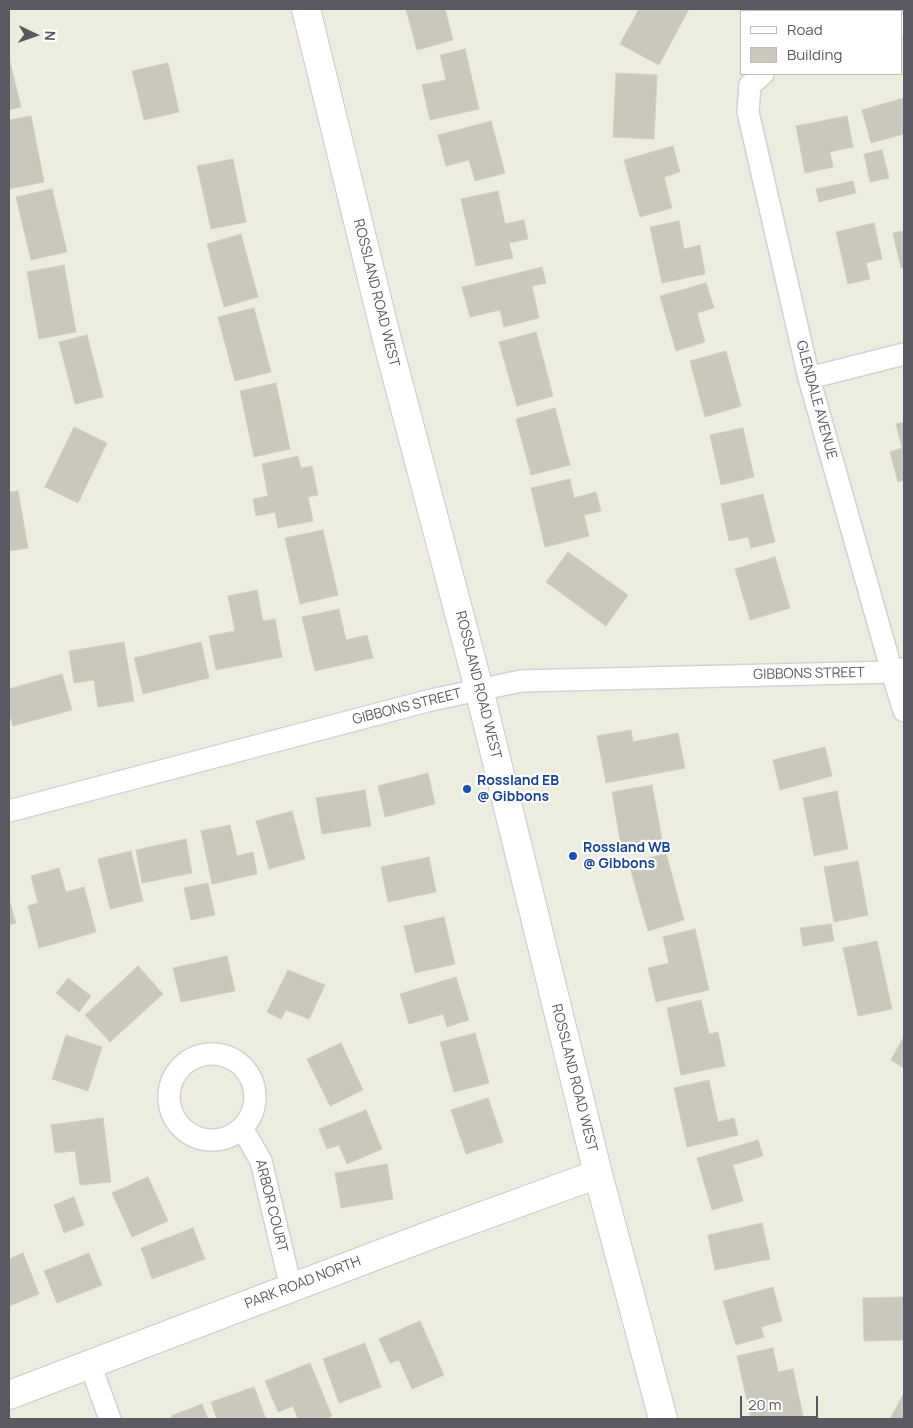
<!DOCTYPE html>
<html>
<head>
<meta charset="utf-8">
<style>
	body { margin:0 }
	#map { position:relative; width:913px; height:1428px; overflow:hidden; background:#ecedde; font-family:Manrope,sans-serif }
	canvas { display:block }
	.frame { position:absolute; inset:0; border:10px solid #585961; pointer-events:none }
	.legend { position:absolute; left:740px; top:10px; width:162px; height:65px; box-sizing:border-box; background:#fff; border:1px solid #bcbdc0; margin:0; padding:6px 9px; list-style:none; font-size:15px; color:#585961 }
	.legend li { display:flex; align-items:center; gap:10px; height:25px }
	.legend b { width:25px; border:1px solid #bcbdc0 }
	.north { position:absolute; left:10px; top:10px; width:50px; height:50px; -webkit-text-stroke:4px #fff; paint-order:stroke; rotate:93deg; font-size:14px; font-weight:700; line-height:20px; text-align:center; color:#585961 }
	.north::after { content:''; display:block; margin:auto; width:18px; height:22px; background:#585961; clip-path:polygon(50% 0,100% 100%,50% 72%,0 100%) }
	.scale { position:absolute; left:740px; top:1396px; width:78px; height:22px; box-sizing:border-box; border:2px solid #585961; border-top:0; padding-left:6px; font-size:15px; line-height:18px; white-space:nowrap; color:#585961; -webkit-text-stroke:4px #fff; paint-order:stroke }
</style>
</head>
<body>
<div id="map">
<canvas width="913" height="1428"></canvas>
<div class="frame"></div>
<ul class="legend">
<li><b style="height:6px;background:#fff"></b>Road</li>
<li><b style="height:14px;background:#cac8bd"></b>Building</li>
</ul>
<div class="north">N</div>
<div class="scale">20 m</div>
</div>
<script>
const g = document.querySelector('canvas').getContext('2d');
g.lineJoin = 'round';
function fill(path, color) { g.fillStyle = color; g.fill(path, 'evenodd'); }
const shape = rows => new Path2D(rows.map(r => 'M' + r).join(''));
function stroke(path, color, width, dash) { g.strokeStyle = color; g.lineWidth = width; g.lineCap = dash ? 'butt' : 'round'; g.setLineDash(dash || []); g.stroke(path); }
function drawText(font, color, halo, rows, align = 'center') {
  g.font = font + ' Manrope,sans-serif'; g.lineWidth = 4.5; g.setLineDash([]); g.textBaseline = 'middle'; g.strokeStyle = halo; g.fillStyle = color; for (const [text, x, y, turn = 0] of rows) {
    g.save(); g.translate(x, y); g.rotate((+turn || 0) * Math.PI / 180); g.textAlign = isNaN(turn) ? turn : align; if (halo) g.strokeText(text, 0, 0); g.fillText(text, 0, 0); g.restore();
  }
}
const building = shape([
	[406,9,445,9,453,40,417,50,406,9],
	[639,9,689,9,659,65,620,44,639,9],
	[465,49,479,109,430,120,422,85,446,80,440,55,465,49],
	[9,58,21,107,9,110,9,58],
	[168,63,179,112,144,120,132,71,168,63],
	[616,73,657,75,654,139,613,137,616,73],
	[904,98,904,134,871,143,862,110,904,98],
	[31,116,44,182,9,189,9,120,31,116],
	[847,116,853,147,830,152,833,167,805,173,796,126,847,116],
	[491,121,505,173,475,181,469,160,446,166,438,135,491,121],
	[673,146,680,172,664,177,672,208,640,217,624,160,673,146],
	[882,150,889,178,870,182,864,154,882,150],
	[233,159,246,222,211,229,197,166,233,159],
	[853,181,856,193,819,202,816,189,853,181],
	[52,189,67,252,31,260,16,197,52,189],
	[498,191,505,224,524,220,528,239,509,243,513,258,476,266,461,199,498,191],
	[679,221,684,249,700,245,705,274,662,283,650,227,679,221],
	[874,223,882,259,866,263,870,279,848,284,836,232,874,223],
	[904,231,904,268,901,268,893,233,904,231],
	[241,234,258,297,224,307,207,244,241,234],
	[64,265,76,332,39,339,27,272,64,265],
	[542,267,546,283,532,286,539,318,504,327,500,310,470,317,462,287,542,267],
	[706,283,714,308,697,313,705,342,676,351,660,296,706,283],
	[254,308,271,372,235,381,218,317,254,308],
	[536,332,553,396,517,406,499,342,536,332],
	[87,335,103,397,75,404,59,342,87,335],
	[726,351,741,406,705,417,690,361,726,351],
	[276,383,290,449,254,457,240,391,276,383],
	[555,408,570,465,531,475,516,419,555,408],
	[904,422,904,480,898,482,890,452,902,448,896,424,904,422],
	[74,427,107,443,78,503,45,487,74,427],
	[743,428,754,477,721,485,710,435,743,428],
	[298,456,301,468,312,466,318,495,308,497,313,521,278,528,275,512,256,516,253,499,268,496,262,464,298,456],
	[570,479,574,498,596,492,601,511,584,515,589,536,545,547,531,488,570,479],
	[18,491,28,548,9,551,9,492,18,491],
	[763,494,775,542,751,548,748,537,729,541,721,504,763,494],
	[323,530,338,595,300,604,285,538,323,530],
	[568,552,628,595,606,626,546,582,568,552],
	[775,557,790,608,750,620,735,569,775,557],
	[257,590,263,621,275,619,282,657,216,670,209,636,235,631,228,596,257,590],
	[339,609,346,640,367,635,373,658,315,671,302,617,339,609],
	[124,642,134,701,98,707,94,680,74,683,69,651,124,642],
	[201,642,209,678,143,694,134,658,201,642],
	[62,674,72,710,13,726,9,712,9,689,62,674],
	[631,730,633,742,678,733,685,768,606,783,597,736,631,730],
	[825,747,832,776,780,790,773,760,825,747],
	[428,773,435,804,385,817,378,786,428,773],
	[652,785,662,839,621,846,612,792,652,785],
	[365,790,371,826,322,834,316,798,365,790],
	[837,791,848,849,814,856,803,798,837,791],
	[292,811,305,859,269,869,256,821,292,811],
	[230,825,237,856,253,852,257,874,212,884,201,831,230,825],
	[186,839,192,873,142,883,136,850,186,839],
	[131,851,143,901,110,909,98,859,131,851],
	[666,853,684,920,648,931,629,864,666,853],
	[429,857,436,892,388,902,381,867,429,857],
	[858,861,868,915,834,922,824,867,858,861],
	[59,868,66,892,84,887,96,932,39,948,28,906,38,903,31,876,59,868],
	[208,883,215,915,191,920,184,888,208,883],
	[9,899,16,923,9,925,9,899],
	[444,917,455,964,415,973,404,926,444,917],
	[831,924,834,941,803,946,800,928,831,924],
	[695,929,709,990,656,1002,648,968,669,963,663,937,695,929],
	[877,941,892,1009,858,1016,843,948,877,941],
	[227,956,235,991,181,1002,173,968,227,956],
	[138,966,163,994,110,1042,85,1015,138,966],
	[288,970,325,985,309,1019,286,1010,281,1019,267,1012,288,970],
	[456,977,469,1020,447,1027,443,1014,409,1024,400,994,456,977],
	[68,978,91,996,79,1012,56,993,68,978],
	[701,1000,709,1034,718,1032,725,1066,681,1075,667,1008,701,1000],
	[475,1033,489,1083,454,1092,440,1042,475,1033],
	[66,1035,102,1047,88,1091,52,1079,66,1035],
	[904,1036,904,1068,891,1060,904,1036],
	[341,1043,363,1090,330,1106,307,1059,341,1043],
	[709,1080,718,1122,734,1118,738,1135,687,1147,674,1088,709,1080],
	[488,1098,503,1142,466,1154,451,1110,488,1098],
	[366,1110,382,1149,347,1164,339,1145,327,1149,319,1129,366,1110],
	[103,1118,111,1182,80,1185,75,1151,55,1153,51,1125,103,1118],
	[758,1140,763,1156,733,1165,743,1201,712,1210,697,1158,758,1140],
	[387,1164,393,1199,341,1208,335,1173,387,1164],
	[148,1177,168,1221,132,1237,112,1193,148,1177],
	[74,1197,84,1225,64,1233,54,1205,74,1197],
	[762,1223,770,1259,715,1270,708,1235,762,1223],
	[193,1228,205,1259,152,1279,141,1248,193,1228],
	[23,1253,39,1294,9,1306,9,1259,23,1253],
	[89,1253,102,1285,57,1303,44,1271,89,1253],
	[773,1287,782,1321,761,1327,764,1337,736,1345,723,1301,773,1287],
	[904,1297,904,1340,864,1341,863,1298,904,1297],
	[420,1321,444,1375,412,1389,399,1360,390,1363,379,1339,420,1321],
	[365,1343,381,1387,339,1403,323,1359,365,1343],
	[773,1348,778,1372,793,1369,803,1416,787,1419,751,1419,737,1356,773,1348],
	[310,1363,332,1416,325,1419,298,1419,293,1406,278,1412,265,1381,310,1363],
	[254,1387,266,1419,217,1419,211,1402,254,1387],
	[904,1393,904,1419,890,1419,904,1393],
	[202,1404,208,1419,173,1419,171,1416,202,1404]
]);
const street = shape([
	[902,26,904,25],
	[763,74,750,85,748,112,809,378,892,672,904,711],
	[809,378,904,354],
	[9,811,431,700,521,681,892,672,904,669],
	'169 1097a43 43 0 1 1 86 0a43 43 0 1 1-86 0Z',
	[242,1128,261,1161,291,1288],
	[90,1364,110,1419]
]);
const secondary = shape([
	[306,9,387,340,479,689,598,1174,663,1419],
	[9,1395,433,1234,598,1174]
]);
const markers = [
	[467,789,5,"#1a4fb4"],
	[573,856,5,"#1a4fb4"]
];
const streetNames = [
	["ROSSLAND ROAD WEST",376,293,76],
	["GLENDALE AVENUE",816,400,75],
	["GIBBONS STREET",809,674,-1],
	["ROSSLAND ROAD WEST",478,685,76],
	["GIBBONS STREET",407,707,-14],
	["ROSSLAND ROAD WEST",574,1078,76],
	["ARBOR COURT",271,1206,76],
	["PARK ROAD NORTH",303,1283,-21]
];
const transitNames = [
	["Rossland EB",477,781],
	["@ Gibbons",477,797],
	["Rossland WB",583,848],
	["@ Gibbons",583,864]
];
fill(building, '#cac8bd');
stroke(building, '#d2d0bc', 1);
stroke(street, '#d2d2da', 24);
stroke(secondary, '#c9cbd5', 30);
stroke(street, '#fff', 21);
stroke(secondary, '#fff', 28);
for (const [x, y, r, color] of markers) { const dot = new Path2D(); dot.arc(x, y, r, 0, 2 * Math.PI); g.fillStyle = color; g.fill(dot); stroke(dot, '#fff', 2); }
drawText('14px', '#585961', '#fff', streetNames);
drawText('bold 14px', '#164399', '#fff', transitNames, 'left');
</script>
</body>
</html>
